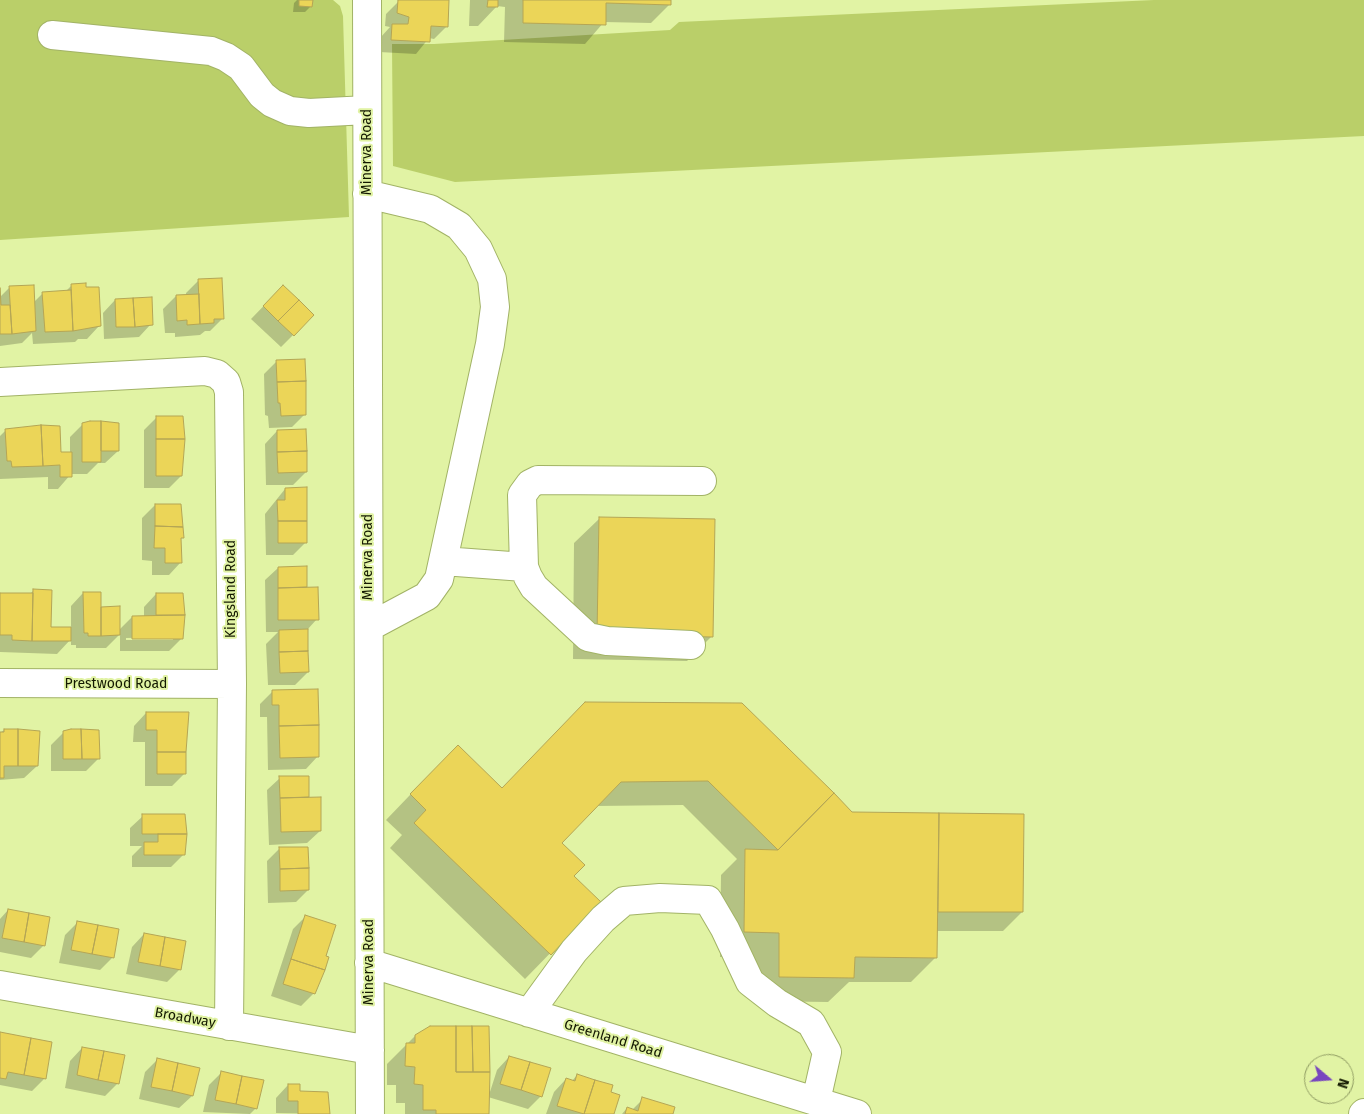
<!DOCTYPE html>
<html>
<head>
<meta charset="utf-8">
<style>
	body { margin:0 }
	#map { position:relative; width:1364px; height:1114px; overflow:hidden; background:#e1f3a4; font-family:"Fira Sans",sans-serif }
	canvas { display:block }
	.north { position:absolute; left:1304px; top:1054px; width:50px; height:50px; box-sizing:border-box; background:#e1f3a4; border:1px solid #8f9b62; border-radius:50%; rotate:108deg; font-size:14px; font-weight:700; line-height:20px; text-align:center; color:#131800 }
	.north::after { content:''; display:block; margin:auto; width:18px; height:22px; background:#7846be; clip-path:polygon(50% 0,100% 100%,50% 72%,0 100%) }
</style>
</head>
<body>
<div id="map">
<canvas width="1364" height="1114"></canvas>
<div class="north">N</div>
</div>
<script>
const g = document.querySelector('canvas').getContext('2d');
g.lineJoin = 'round';
function fill(path, color) { g.fillStyle = color; g.fill(path, 'evenodd'); }
const shape = rows => new Path2D(rows.map(r => 'M' + r).join(''));
function stroke(path, color, width, dash) { g.strokeStyle = color; g.lineWidth = width; g.lineCap = dash ? 'butt' : 'round'; g.setLineDash(dash || []); g.stroke(path); }
function drawText(font, color, halo, rows, align = 'center') {
  g.font = font + ' "Fira Sans",sans-serif'; g.lineWidth = 4; g.setLineDash([]); g.textBaseline = 'middle'; g.strokeStyle = halo; g.fillStyle = color; for (const [text, x, y, turn = 0] of rows) {
    g.save(); g.translate(x, y); g.rotate((+turn || 0) * Math.PI / 180); g.textAlign = isNaN(turn) ? turn : align; if (halo) g.strokeText(text, 0, 0); g.fillText(text, 0, 0); g.restore();
  }
}
const green = shape([
	[0,0,333,0,340,6,343,16,349,217,0,240],
	[1154,0,1364,0,1364,136,455,182,393,166,392,44,434,44,670,30,679,22]
]);
const shadow = shape([
	[297,0,312,0,311,6,305,12,293,12,294,3],
	[400,0,448,0,447,26,434,39,429,38,416,54,379,52,380,38,390,27,385,26,386,14],
	[470,0,670,0,670,4,651,23,604,22,585,44,504,42,505,7,497,6,478,26,469,26],
	[199,280,223,318,210,331,205,331,200,335,175,337,175,333,165,333,163,309,176,296,186,296,186,293],
	[72,285,85,288,99,326,87,339,78,339,75,342,33,344,32,333,22,343,0,346,0,297,10,287,34,302,43,293,65,292],
	[283,286,293,335,281,347,251,319],
	[115,300,151,324,139,337,104,339,103,313],
	[277,361,304,415,292,427,269,428,268,416,265,415,264,374],
	[156,418,181,476,169,488,144,488,144,430],
	[83,424,118,451,105,463,98,463,87,474,71,474,58,489,48,489,48,477,0,479,0,436,6,430,59,453,70,453,70,437],
	[277,431,306,472,293,485,266,485,265,444],
	[285,489,306,542,293,555,266,555,265,514],
	[155,505,182,537,180,540,181,562,169,575,152,575,152,561,142,560,142,518],
	[599,519,712,636,687,661,573,659,574,543],
	[306,567,306,589,317,619,307,630,308,672,295,685,268,685,266,644,278,632,266,632,265,580,278,568],
	[33,591,50,628,71,628,71,606,83,593,119,630,132,617,144,617,144,607,156,594,184,605,182,638,169,651,120,651,120,634,106,648,76,648,76,645,71,645,71,639,57,654,0,652,0,595,30,594],
	[173,637,173,640,126,640,126,638],
	[273,691,318,756,306,769,268,770,267,717,260,717,260,704],
	[146,713,188,713,188,730,185,733,185,773,172,786,145,786,145,742,133,742,134,726],
	[560,729,852,813,1022,815,1022,912,1003,931,936,931,936,957,911,982,849,982,828,1002,754,1001,755,957,720,957,721,875,737,859,683,805,596,806,560,843,572,876,600,902,525,979,390,848,402,835,386,820,433,771,502,789],
	[4,730,37,766,24,778,0,780,0,733],
	[64,732,99,758,86,771,51,771,51,745],
	[307,777,308,798,320,831,307,843,269,845,267,790,280,778],
	[143,816,184,854,171,867,132,867,132,856,142,846,130,846,130,828],
	[279,849,308,890,296,902,268,903,267,861],
	[8,910,44,945,31,958,0,952,0,919],
	[305,917,334,926,319,983,314,993,301,1006,271,996,293,929],
	[77,923,112,958,100,970,59,963,65,935],
	[144,934,180,969,167,982,126,974,132,947],
	[0,1033,44,1079,32,1091,0,1085],
	[415,1036,489,1095,497,1070,509,1057,541,1096,528,1109,488,1097,488,1114,405,1114,405,1103,396,1103,396,1085,387,1085,387,1064],
	[82,1048,118,1083,105,1096,65,1088,70,1061],
	[158,1059,192,1096,179,1108,139,1099,145,1072],
	[222,1072,256,1108,250,1114,203,1112,209,1085],
	[577,1075,609,1093,612,1114,546,1114,554,1092,566,1079,572,1081],
	[288,1085,299,1093,328,1114,276,1113,276,1098],
	[643,1099,672,1114,622,1114,627,1108,632,1110]
]);
const building = shape([
	[299,0,313,0,312,7,299,6,299,0],
	[398,0,449,0,448,27,431,26,430,42,391,40,392,24,408,24,409,17,397,13,398,0],
	[488,0,498,0,498,7,487,7,488,0],
	[523,0,671,0,671,5,606,3,606,25,523,23,523,0],
	[222,278,224,319,214,319,214,323,200,324,198,279,222,278],
	[86,283,86,287,99,287,101,326,73,331,71,284,86,283],
	[34,285,36,331,12,334,9,286,34,285],
	[283,285,299,300,278,321,263,306,283,285],
	[0,288,1,305,10,305,12,334,0,334,0,288],
	[71,290,73,331,45,332,42,292,71,290],
	[199,294,200,324,187,325,187,320,177,321,176,295,199,294],
	[152,297,153,325,135,327,133,298,152,297],
	[133,298,135,327,116,327,115,299,133,298],
	[299,300,314,315,294,336,278,321,299,300],
	[305,359,306,381,277,382,276,360,305,359],
	[306,381,306,415,281,416,280,403,278,403,277,382,306,381],
	[156,416,183,416,185,439,156,439,156,416],
	[90,421,101,421,101,462,82,462,82,423,90,421],
	[101,421,119,423,119,451,101,451,101,421],
	[41,425,43,466,12,467,11,461,7,461,5,429,41,425],
	[41,425,60,426,61,452,72,452,72,477,60,477,60,465,43,466,41,425],
	[306,429,307,451,277,452,277,430,306,429],
	[156,439,185,439,182,476,156,476,156,439],
	[307,451,307,472,278,473,277,452,307,451],
	[307,487,307,521,278,521,277,500,285,500,285,488,307,487],
	[155,504,181,504,183,527,155,526,155,504],
	[599,517,715,519,713,637,597,635,599,517],
	[278,521,307,521,307,543,278,543,278,521],
	[155,526,183,527,184,538,181,538,182,563,165,563,165,548,154,548,155,526],
	[307,566,307,587,278,588,278,567,307,566],
	[318,587,319,620,278,620,278,588,318,587],
	[33,589,52,590,51,627,71,627,71,641,32,641,33,589],
	[83,592,101,592,101,636,88,636,88,633,84,633,83,592],
	[0,593,33,593,32,641,12,640,12,635,0,635,0,593],
	[156,593,183,593,185,615,156,615,156,593],
	[120,606,120,635,101,636,101,607,120,606],
	[185,615,183,639,132,639,132,616,185,615],
	[308,629,308,651,279,652,279,630,308,629],
	[308,651,309,672,280,673,279,652,308,651],
	[318,689,319,725,279,726,279,705,272,705,272,690,318,689],
	[585,702,742,703,834,793,778,850,708,781,621,782,562,843,585,865,574,876,601,902,551,955,414,823,426,810,410,794,458,745,502,788,585,702],
	[146,712,189,712,186,752,157,752,157,730,146,730,146,712],
	[319,725,319,757,280,758,279,726,319,725],
	[4,729,18,729,18,766,4,766,4,778,0,778,0,732,4,732,4,729],
	[18,729,40,731,38,766,18,766,18,729],
	[71,729,81,729,82,759,63,759,63,731,71,729],
	[81,729,99,730,100,759,82,759,81,729],
	[157,752,186,752,186,774,157,774,157,752],
	[279,776,309,776,309,797,280,798,279,776],
	[834,793,852,812,939,813,937,958,855,957,854,978,779,977,779,933,744,932,745,849,778,850,834,793],
	[321,797,321,831,281,832,280,798,321,797],
	[939,813,1024,814,1023,912,938,912,939,813],
	[142,814,185,814,187,834,142,834,142,814],
	[158,834,187,834,185,855,144,855,144,842,158,842,158,834],
	[279,847,308,847,309,868,280,869,279,847],
	[309,868,309,890,280,891,280,869,309,868],
	[8,909,29,913,24,942,2,938,8,909],
	[29,913,50,917,45,946,24,942,29,913],
	[305,915,336,925,326,956,329,957,325,970,291,959,305,915],
	[77,921,98,925,92,954,71,950,77,921],
	[98,925,119,929,114,958,92,954,98,925],
	[144,933,165,937,160,966,138,962,144,933],
	[165,937,186,941,181,970,160,966,165,937],
	[291,959,325,970,315,994,283,984,291,959],
	[430,1026,456,1026,456,1072,490,1072,489,1114,436,1114,436,1110,423,1110,423,1085,414,1084,415,1067,405,1066,406,1043,415,1043,415,1035,430,1026],
	[456,1026,472,1026,473,1072,456,1072,456,1026],
	[472,1026,489,1026,490,1072,473,1072,472,1026],
	[0,1032,31,1038,24,1075,8,1072,6,1079,0,1078,0,1032],
	[31,1038,52,1042,46,1079,24,1075,31,1038],
	[82,1047,104,1051,98,1080,77,1075,82,1047],
	[104,1051,125,1055,119,1084,98,1080,104,1051],
	[509,1056,530,1062,521,1090,500,1084,509,1056],
	[157,1058,178,1063,172,1091,151,1087,157,1058],
	[530,1062,551,1068,542,1097,521,1090,530,1062],
	[178,1063,200,1068,193,1096,172,1091,178,1063],
	[221,1071,242,1076,236,1104,215,1100,221,1071],
	[577,1074,595,1080,584,1114,557,1106,566,1078,575,1081,577,1074],
	[242,1076,264,1080,257,1109,236,1104,242,1076],
	[595,1080,613,1085,611,1092,620,1095,614,1114,584,1114,595,1080],
	[288,1084,300,1084,300,1091,328,1092,330,1114,298,1114,298,1101,288,1101,288,1084],
	[642,1097,675,1107,673,1114,625,1114,627,1107,638,1111,642,1097]
]);
const minor = shape([
	[367,0,370,1114],
	[52,35,211,51,226,57,241,67,262,95,272,103,290,111,309,113,367,110],
	[367,194,430,209,459,226,478,249,492,279,495,307,490,344,439,579,427,596,369,627],
	[0,382,205,371,217,374,226,382,229,392,232,684,229,1026],
	[443,561,524,567],
	[691,645,607,641,588,637,534,587,528,577,524,567,522,495,530,484,538,480,702,481],
	[0,683,232,684],
	[369,963,857,1114],
	[0,985,370,1050],
	[529,1013,574,951,603,919,624,901,660,898,708,900,725,929,750,982,777,1003,811,1023,827,1052,816,1101],
	[1363,1114,1364,1113]
]);
const streetNames = [
	["Minerva Road",367,152,-90],
	["Minerva Road",368,557,-90],
	["Kingsland Road",231,589,-90],
	["Prestwood Road",116,684],
	["Minerva Road",369,962,-90],
	["Broadway",185,1018,10],
	["Greenland Road",613,1039,17]
];
fill(green, '#bacf69');
fill(shadow, '#0003');
fill(building, '#ebd558');
stroke(building, '#b4a555', 1);
stroke(minor, '#a2b366', 30);
stroke(minor, '#fff', 28);
drawText('14px', '#131800', '#e1f3a4', streetNames);
</script>
</body>
</html>
